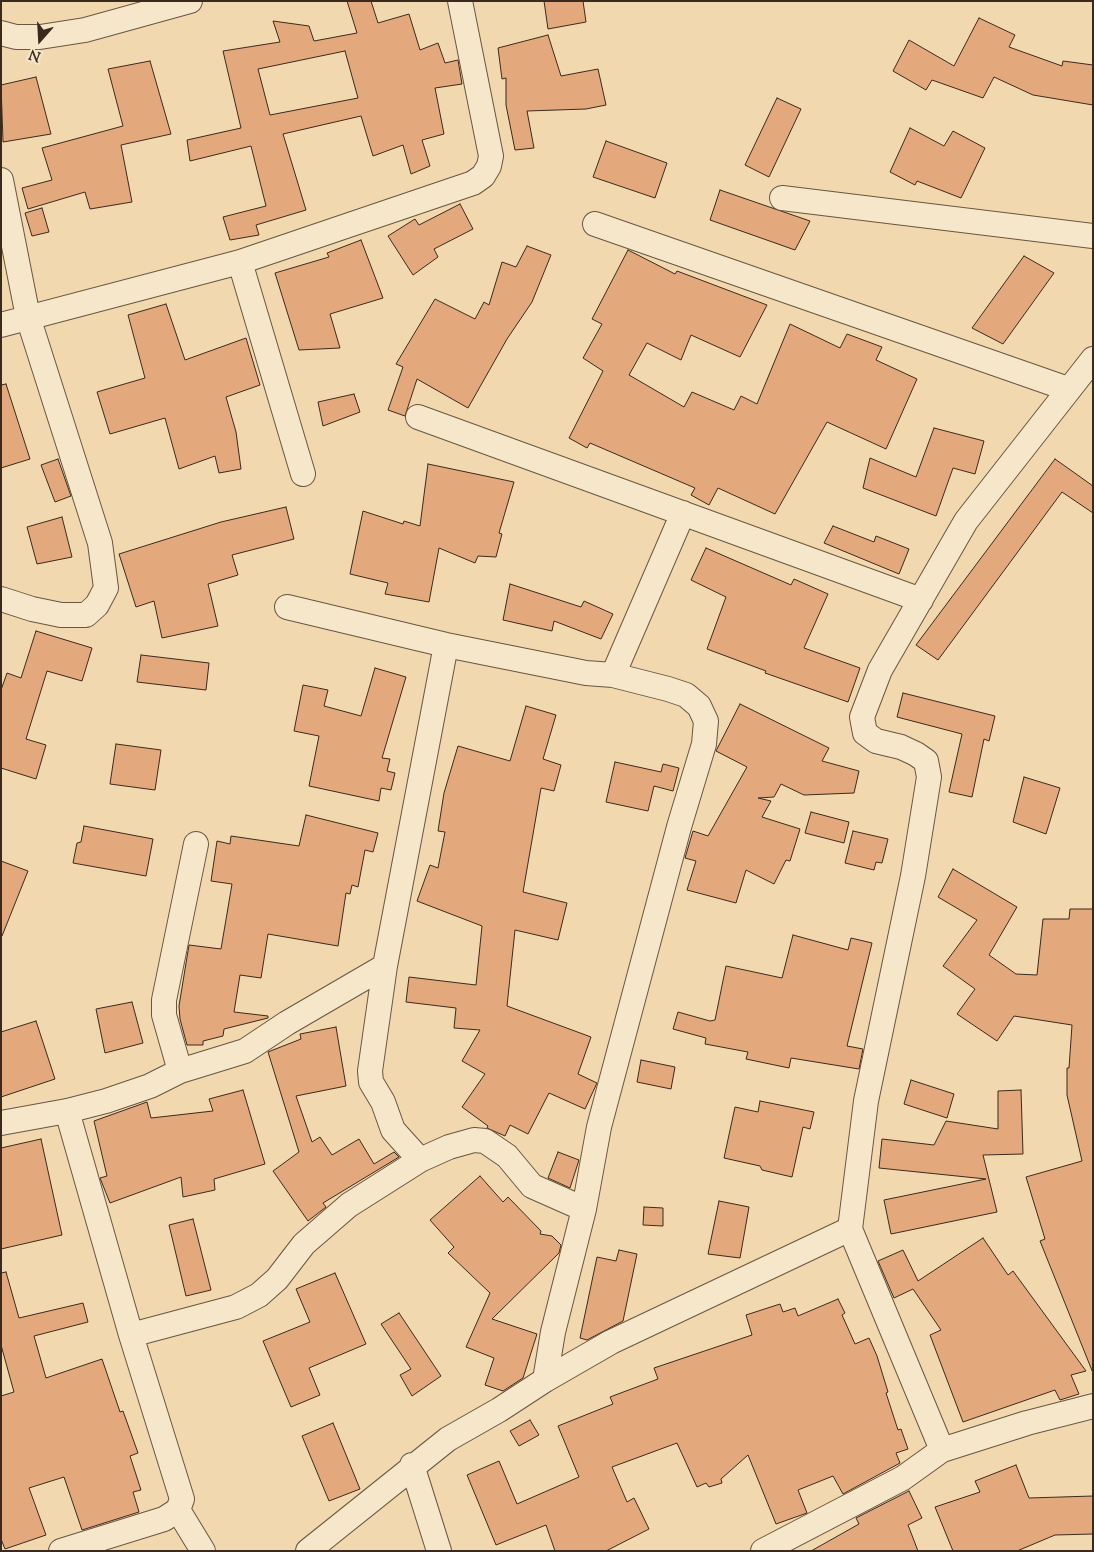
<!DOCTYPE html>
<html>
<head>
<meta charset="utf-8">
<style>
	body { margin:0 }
	#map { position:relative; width:1094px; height:1552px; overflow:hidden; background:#f1d8ae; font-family:"Sorts Mill Goudy",serif }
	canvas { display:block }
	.frame { position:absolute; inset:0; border:2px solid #3a2a1d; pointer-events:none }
	.north { position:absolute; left:15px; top:15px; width:50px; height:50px; -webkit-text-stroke:4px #f6e6ca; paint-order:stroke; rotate:199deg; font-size:14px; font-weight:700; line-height:20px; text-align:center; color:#3a2a1d }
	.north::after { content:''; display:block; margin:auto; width:18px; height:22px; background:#3a2a1d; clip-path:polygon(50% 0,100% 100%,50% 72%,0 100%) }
</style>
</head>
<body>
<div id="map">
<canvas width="1094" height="1552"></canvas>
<div class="frame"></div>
<div class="north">N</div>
</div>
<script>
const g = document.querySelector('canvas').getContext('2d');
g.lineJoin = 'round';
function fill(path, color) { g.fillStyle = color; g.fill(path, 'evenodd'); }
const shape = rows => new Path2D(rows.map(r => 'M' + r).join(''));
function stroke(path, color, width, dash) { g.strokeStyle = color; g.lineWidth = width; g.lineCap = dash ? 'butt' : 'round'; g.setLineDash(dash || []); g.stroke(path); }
const building = shape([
	[347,1,371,1,378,23,409,14,420,50,438,43,445,63,458,60,462,84,435,88,444,134,422,140,430,166,411,174,403,145,373,156,361,116,283,134,306,210,256,225,259,235,230,240,223,217,266,206,251,146,190,161,187,140,241,128,223,51,280,42,273,21,309,26,314,41,357,33,347,1],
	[345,51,358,98,270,115,258,69,345,51],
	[544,1,583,1,586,22,548,29,544,1],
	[979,18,1015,35,1009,47,1062,66,1063,61,1093,65,1093,105,1033,95,994,77,983,98,932,80,926,90,893,71,909,40,954,66,979,18],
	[548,35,561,76,598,69,606,105,586,109,527,111,534,148,515,150,506,105,506,78,502,79,498,48,548,35],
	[150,61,171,134,121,145,132,202,90,209,85,192,28,209,22,188,52,180,42,148,123,126,108,69,150,61],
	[36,77,51,134,3,142,1,85,36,77],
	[777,98,801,109,769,177,745,165,777,98],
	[910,128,944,146,953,131,985,148,961,198,917,181,915,185,890,172,910,128],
	[606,141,667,163,655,198,593,177,606,141],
	[720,190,810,221,795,250,710,220,720,190],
	[460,204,473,229,434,249,438,257,413,275,388,236,415,219,419,225,460,204],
	[42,208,49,232,32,236,25,213,42,208],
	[361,240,383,298,330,314,340,348,299,350,275,273,329,257,327,253,361,240],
	[527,246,551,255,532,302,507,339,468,408,417,379,405,416,388,410,403,367,396,364,435,299,475,319,484,302,489,305,502,262,516,267,527,246],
	[628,250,675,274,677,271,767,305,740,357,691,335,681,360,647,343,629,375,684,407,692,392,734,410,741,396,757,404,790,324,840,348,847,334,882,347,876,360,917,379,886,449,827,422,775,514,718,488,709,505,691,495,695,488,590,443,587,448,569,438,603,371,583,358,602,324,592,319,628,250],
	[1024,256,1054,273,1003,344,972,328,1024,256],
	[166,304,185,360,246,338,260,385,226,397,236,432,241,469,219,473,215,456,179,469,165,418,110,434,97,392,145,378,128,315,166,304],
	[6,384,30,459,1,468,1,385,6,384],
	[354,394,360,412,323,426,318,402,354,394],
	[934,428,984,441,975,474,953,468,936,516,863,488,870,458,916,477,934,428],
	[58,459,71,496,55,502,41,465,58,459],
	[1055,459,1093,486,1093,513,1062,492,938,660,916,645,1055,459],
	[428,464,514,482,499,533,502,534,496,557,478,556,475,563,439,548,429,602,385,594,388,583,350,574,363,511,403,524,404,521,420,526,428,464],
	[286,507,294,539,232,555,238,575,208,584,218,626,162,638,154,601,136,607,119,554,221,522,286,507],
	[62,517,72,557,37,564,27,527,62,517],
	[833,526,874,542,876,536,909,549,899,574,824,543,833,526],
	[706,548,791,585,794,579,828,594,804,648,860,668,848,702,765,673,766,671,707,649,726,597,691,580,706,548],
	[510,584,581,607,584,601,613,614,601,639,554,621,552,631,503,620,510,584],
	[36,631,92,648,82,681,47,671,26,739,46,745,36,779,1,768,1,690,7,673,21,678,36,631],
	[141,655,209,663,206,690,137,682,141,655],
	[375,668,406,677,382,758,390,759,387,771,395,773,391,790,381,788,379,801,309,786,319,736,294,731,303,685,328,690,324,706,361,716,375,668],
	[903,693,995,716,989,741,984,739,972,797,949,792,962,734,897,717,903,693],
	[740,704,829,748,822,761,859,771,854,793,804,795,781,784,774,797,758,798,771,801,762,817,800,829,790,861,786,860,774,884,746,870,736,903,687,890,696,861,685,858,693,831,708,836,747,767,716,751,740,704],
	[526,706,556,715,543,759,561,765,554,791,541,788,523,892,567,903,558,940,515,930,507,1006,591,1037,578,1074,597,1083,585,1109,549,1093,528,1134,510,1125,505,1136,487,1128,488,1126,462,1107,485,1074,462,1061,480,1030,454,1028,456,1008,406,1002,409,977,476,985,482,926,417,901,430,865,438,868,445,832,438,831,444,793,458,746,510,761,526,706],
	[116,744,161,750,155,790,110,784,116,744],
	[615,762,661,772,663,764,679,768,673,791,654,786,648,811,606,802,615,762],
	[1024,777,1060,788,1046,834,1013,822,1024,777],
	[811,812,849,822,844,843,805,833,811,812],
	[306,815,378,833,373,852,365,850,358,887,352,885,350,894,346,893,338,946,268,934,261,978,240,975,234,1012,268,1016,268,1018,224,1029,223,1036,203,1041,203,1045,187,1045,180,1019,179,1006,189,945,221,949,232,884,211,881,217,841,230,844,231,836,299,846,306,815],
	[84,826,153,839,146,876,73,863,77,843,81,842,84,826],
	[853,831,888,839,882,863,876,862,874,870,845,863,853,831],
	[1,861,28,871,2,936,1,936,1,861],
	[953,869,1017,907,989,955,1016,974,1037,975,1043,919,1069,919,1070,909,1093,909,1093,1373,1040,1241,1045,1239,1026,1177,1082,1161,1067,1095,1067,1068,1069,1068,1072,1025,1014,1016,997,1041,957,1014,975,989,943,966,977,920,938,897,953,869],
	[793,935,848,950,851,938,872,943,847,1046,863,1049,859,1069,791,1058,789,1068,746,1059,748,1052,705,1044,706,1038,673,1029,678,1012,710,1021,715,1020,726,966,782,978,793,935],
	[132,1002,143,1043,105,1053,96,1009,132,1002],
	[36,1021,55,1079,1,1097,1,1032,36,1021],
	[336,1027,346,1086,296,1096,312,1142,320,1137,332,1155,359,1139,374,1164,394,1152,399,1157,323,1203,326,1207,308,1221,273,1171,299,1152,268,1052,301,1039,300,1034,336,1027],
	[641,1060,675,1067,671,1089,637,1082,641,1060],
	[911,1080,954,1094,947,1118,904,1104,911,1080],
	[243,1090,265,1164,214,1179,215,1190,183,1197,181,1177,110,1203,100,1178,107,1176,94,1121,147,1102,151,1118,213,1111,209,1099,243,1090],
	[1021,1090,1023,1154,983,1155,997,1212,891,1234,884,1200,986,1179,879,1168,882,1139,934,1145,946,1121,998,1129,998,1091,1021,1090],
	[760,1101,814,1112,810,1129,803,1127,792,1177,762,1170,760,1166,724,1158,735,1107,758,1112,760,1101],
	[41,1139,62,1235,1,1249,1,1148,41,1139],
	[558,1152,579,1160,570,1188,548,1178,558,1152],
	[480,1176,503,1202,508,1197,541,1231,540,1234,552,1236,561,1245,559,1253,492,1319,537,1334,523,1378,503,1391,485,1385,494,1358,466,1347,490,1293,448,1253,454,1247,430,1220,480,1176],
	[719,1201,749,1207,740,1258,708,1254,719,1201],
	[644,1207,663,1208,663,1226,643,1225,644,1207],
	[193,1219,211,1290,186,1296,169,1225,193,1219],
	[983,1238,1008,1275,1013,1271,1086,1371,1071,1375,1079,1394,1060,1400,1055,1390,963,1422,930,1335,941,1330,913,1289,894,1298,878,1261,903,1250,918,1281,983,1238],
	[619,1250,637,1254,623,1321,587,1340,580,1338,597,1257,616,1261,619,1250],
	[6,1272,19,1318,83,1303,88,1322,34,1336,46,1378,102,1359,120,1412,123,1411,138,1453,130,1456,141,1490,133,1492,139,1512,82,1530,64,1477,29,1488,46,1535,5,1549,1,1539,1,1396,14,1392,1,1345,1,1273,6,1272],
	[335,1273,366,1344,309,1368,320,1395,291,1407,263,1341,310,1322,296,1289,335,1273],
	[838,1299,845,1313,842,1315,855,1344,869,1338,877,1356,888,1392,886,1393,898,1430,901,1429,908,1449,896,1453,900,1463,843,1494,833,1476,798,1490,807,1513,776,1524,748,1455,721,1479,722,1483,709,1487,706,1483,697,1487,677,1443,612,1467,627,1502,634,1498,649,1529,606,1551,555,1551,546,1525,496,1545,467,1475,499,1461,517,1504,579,1477,558,1426,613,1404,610,1397,658,1379,654,1368,752,1335,746,1315,780,1304,783,1312,795,1308,798,1316,838,1299],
	[399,1313,441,1376,412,1396,400,1375,411,1369,381,1324,399,1313],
	[530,1420,539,1435,519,1446,510,1431,530,1420],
	[333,1423,360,1489,329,1501,302,1436,333,1423],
	[1016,1465,1029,1498,1093,1496,1093,1534,1055,1535,1017,1551,953,1551,935,1507,980,1492,975,1481,1016,1465],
	[909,1491,922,1518,908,1525,918,1551,811,1551,859,1524,856,1518,909,1491]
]);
const street = shape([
	[1,33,16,37,40,37,85,30,190,1],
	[1,180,28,317,100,543,106,588,97,605,86,615,61,615,32,609,1,599],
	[782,198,1093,236],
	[595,224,1068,389],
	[240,262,303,474],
	[1,325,240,262,473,183,483,176,489,166,491,156,460,1],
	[418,417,921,600],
	[287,607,446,645,586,673,613,675,668,689,686,695,699,706,706,721,704,744,679,827,599,1127,584,1209,553,1332,545,1380],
	[613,675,683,513],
	[180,1071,164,1015,164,1000,196,844],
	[1,1123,67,1111,106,1101,150,1086,180,1071,245,1051,287,1023,385,966],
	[420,1160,393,1130,383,1102,371,1082,370,1071,385,966,446,645],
	[131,1335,236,1307,259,1295,277,1279,304,1244,349,1205,420,1160,449,1147,474,1140,485,1141,507,1156,532,1186,584,1209],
	[942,1450,850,1229,866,1101,913,876,929,777,926,761,916,754,901,747,876,741,865,733,862,717,880,670,966,521,1093,359],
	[412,1465,439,1551],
	[178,1510,203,1551],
	[61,1551,164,1519,178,1510,182,1499,131,1335,67,1111],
	[308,1551,448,1439,499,1410,545,1380,611,1342,850,1229],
	[763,1551,903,1478,942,1450,1027,1423,1093,1406]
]);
fill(building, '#e4a87d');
stroke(building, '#3a2a1d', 1);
stroke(street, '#685641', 26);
stroke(street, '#f6e6ca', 24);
</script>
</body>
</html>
